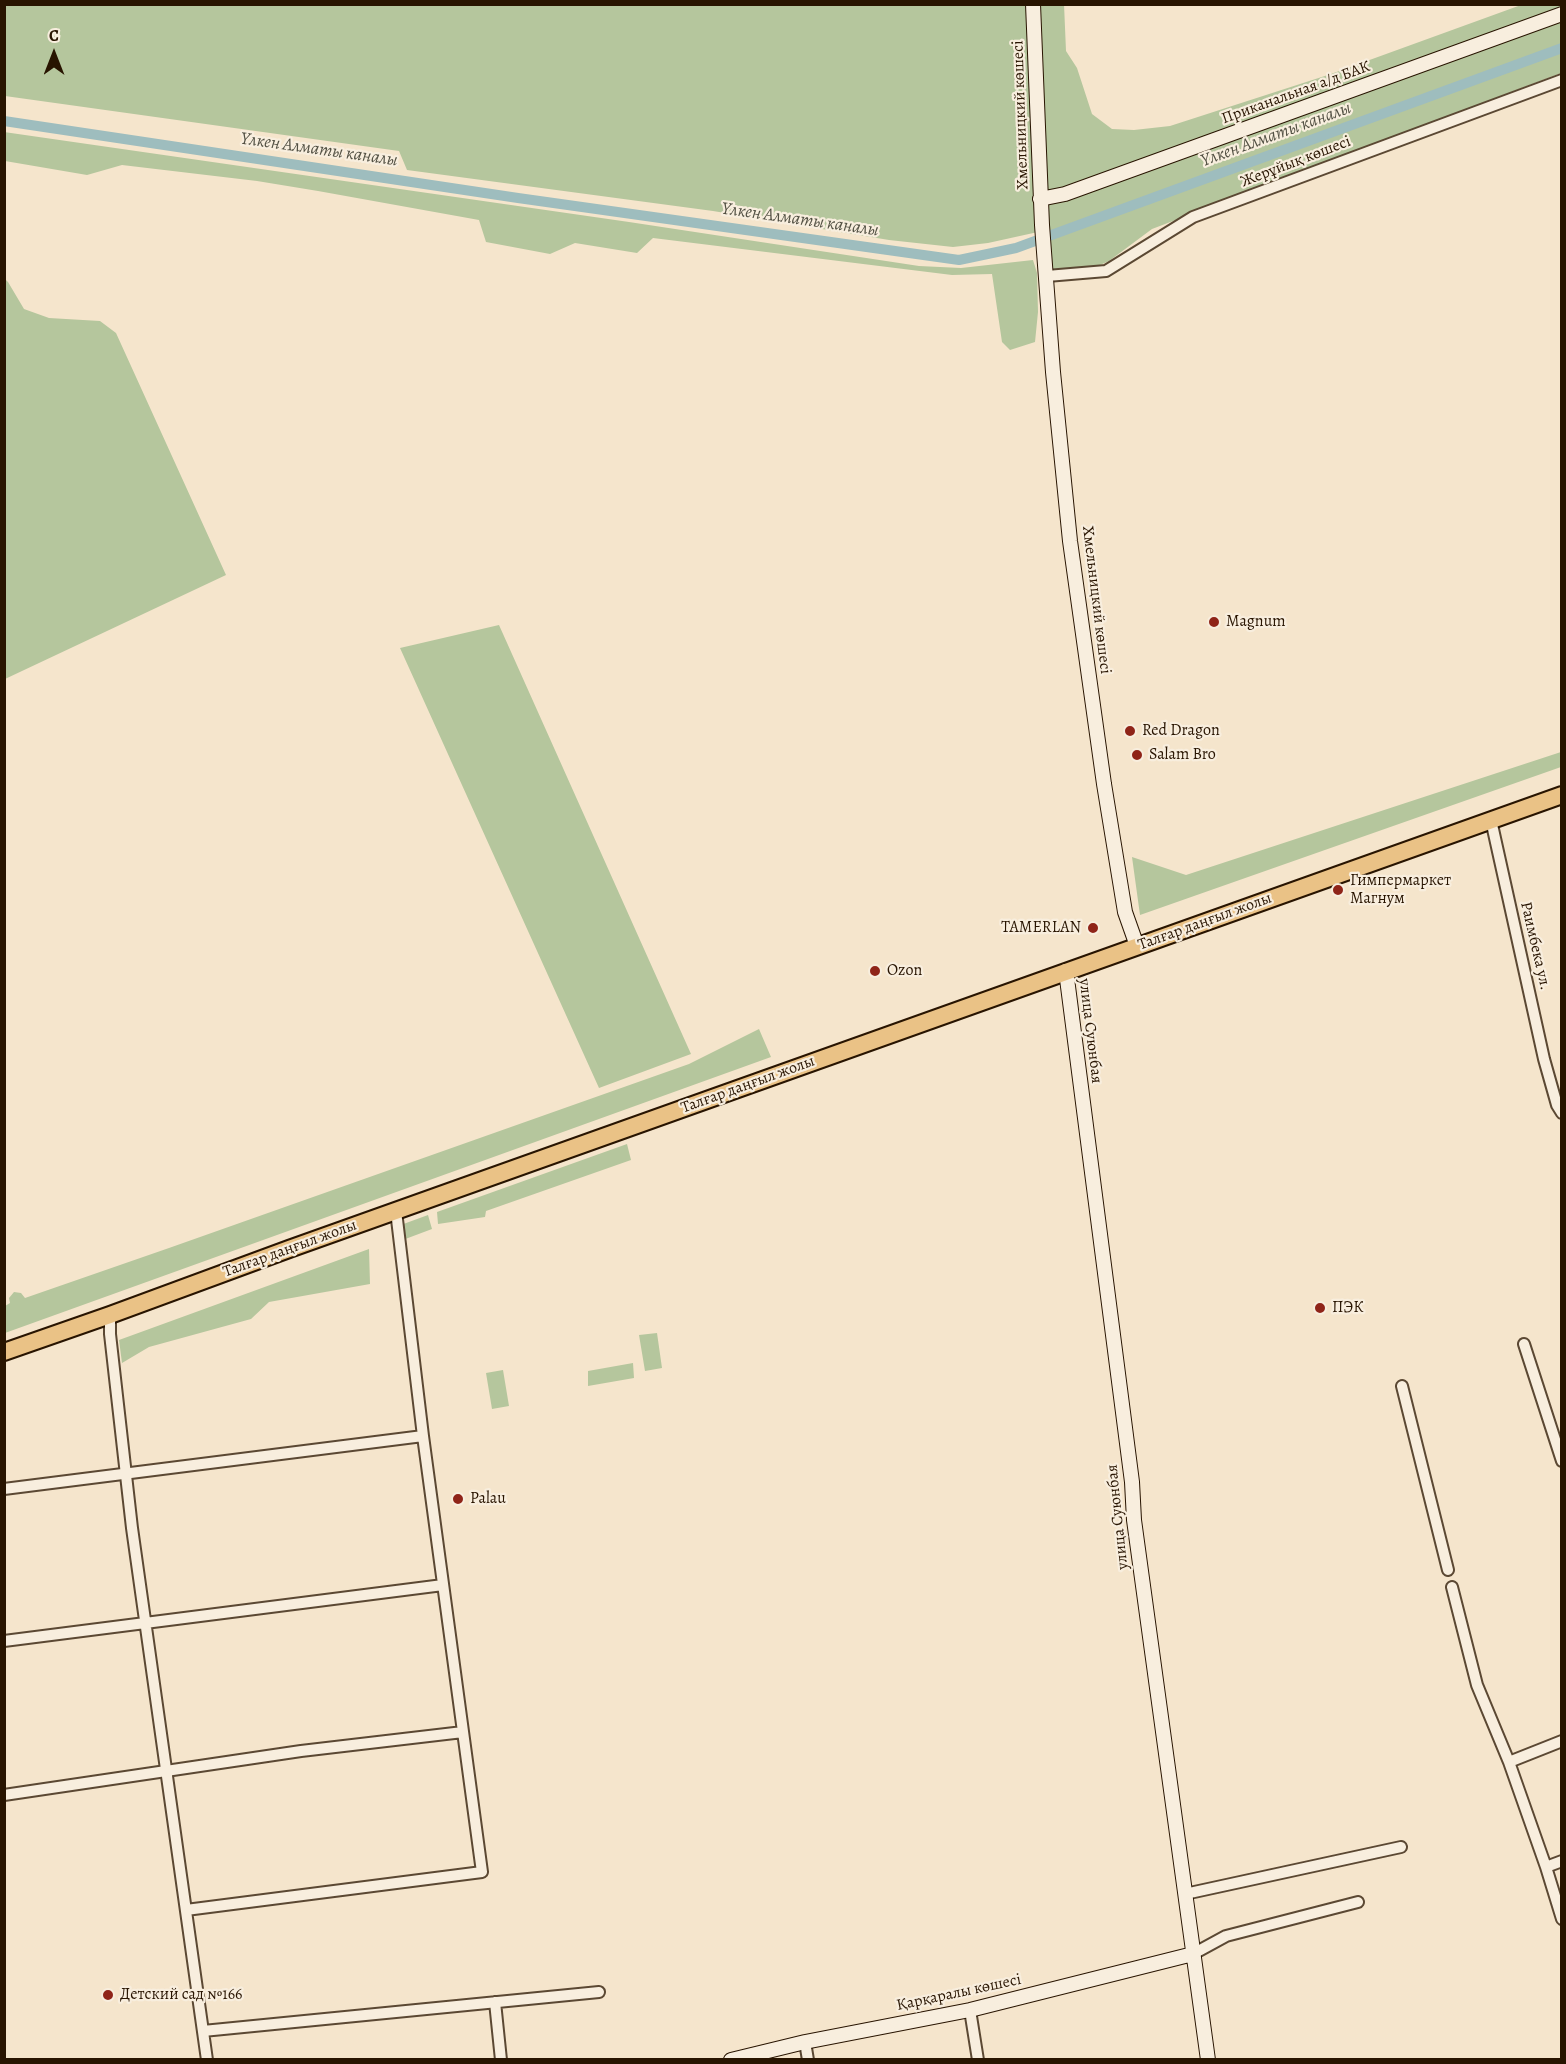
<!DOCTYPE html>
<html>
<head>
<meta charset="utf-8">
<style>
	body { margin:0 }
	#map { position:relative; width:1566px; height:2064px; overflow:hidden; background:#f5e5cc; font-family:Alegreya,serif }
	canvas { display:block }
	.frame { position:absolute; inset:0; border:6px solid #281400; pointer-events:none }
	.north { position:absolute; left:24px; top:24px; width:60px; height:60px; -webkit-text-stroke:4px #f8eede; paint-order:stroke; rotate:0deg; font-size:16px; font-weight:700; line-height:24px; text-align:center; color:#281400 }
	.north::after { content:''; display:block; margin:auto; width:21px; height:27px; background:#281400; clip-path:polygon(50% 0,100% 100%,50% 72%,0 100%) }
</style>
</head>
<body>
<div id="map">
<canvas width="1566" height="2064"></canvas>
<div class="frame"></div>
<div class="north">С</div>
</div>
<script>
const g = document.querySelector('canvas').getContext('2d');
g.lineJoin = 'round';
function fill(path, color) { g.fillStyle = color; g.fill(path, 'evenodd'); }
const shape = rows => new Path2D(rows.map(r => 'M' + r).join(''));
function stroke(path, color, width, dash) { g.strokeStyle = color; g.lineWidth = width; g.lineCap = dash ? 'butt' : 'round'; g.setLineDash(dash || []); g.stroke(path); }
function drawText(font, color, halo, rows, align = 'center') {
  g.font = font + ' Alegreya,serif'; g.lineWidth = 4.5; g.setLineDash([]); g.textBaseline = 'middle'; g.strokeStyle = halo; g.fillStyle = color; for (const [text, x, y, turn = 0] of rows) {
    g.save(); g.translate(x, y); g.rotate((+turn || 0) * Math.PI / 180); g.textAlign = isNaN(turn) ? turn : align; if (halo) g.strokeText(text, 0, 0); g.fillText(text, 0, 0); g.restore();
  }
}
const green = shape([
	[1064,4,1066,51,1077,68,1092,114,1112,129,1134,130,1170,126,1331,74,1521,5,1561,5,1561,73,1152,229,1109,261,1089,270,1051,271,1047,230,988,243,953,247,889,240,713,211,407,170,399,151,5,96,5,5],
	[4,132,629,222,919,266,961,268,1033,260,1037,273,1038,312,1035,342,1010,350,1002,342,992,274,952,275,653,238,637,253,575,243,550,254,486,242,479,220,318,191,257,181,122,165,87,175,5,161],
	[5,279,8,282,24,309,49,318,100,321,116,333,226,575,5,679],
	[499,625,691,1054,599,1088,400,648],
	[1561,752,1561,767,1140,915,1132,857,1186,875],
	[759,1029,771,1057,5,1333,5,1306,10,1303,9,1298,14,1292,21,1293,25,1298,169,1248,689,1064],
	[627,1144,631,1160,486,1211,485,1217,438,1224,437,1212],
	[428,1215,432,1229,400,1241,398,1226],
	[369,1249,370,1284,269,1302,251,1319,149,1347,122,1363,119,1340],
	[657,1333,662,1368,645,1371,639,1335],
	[633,1363,634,1378,588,1386,588,1371],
	[503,1370,509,1406,492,1409,486,1373]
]);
const canal = shape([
	[4,121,518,198,959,260,1016,248,1562,48]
]);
const street = shape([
	[1047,276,1106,271,1193,217,1562,80],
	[1491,820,1544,1059,1557,1105,1562,1113],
	[110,1315,110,1334,132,1528,207,2060],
	[1524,1344,1562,1461],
	[1402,1386,1448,1570],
	[4,1489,423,1436],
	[1452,1587,1477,1685,1509,1762],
	[4,1641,443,1585],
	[1562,1741,1509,1762,1546,1867,1562,1919],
	[4,1795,301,1751,463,1732],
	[1546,1867,1562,1861],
	[1185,1894,1401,1847],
	[186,1910,482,1872,423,1436,396,1211],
	[1193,1954,1226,1936,1358,1902],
	[495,2002,501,2060],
	[970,2010,978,2060],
	[203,2031,599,1992],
	[805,2042,808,2060]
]);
const secondary = shape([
	[1033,4,1042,225,1053,372,1070,541,1104,784,1125,912,1137,946],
	[1040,199,1065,194,1562,14],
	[1066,971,1132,1482,1134,1520,1208,2060],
	[731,2060,805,2042,970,2010,1193,1954]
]);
const primary = shape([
	[4,1352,110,1315,289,1249,1562,795]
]);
const markers = [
	[1214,622,6,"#8f2418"],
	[1130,731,6,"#8f2418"],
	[1137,755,6,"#8f2418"],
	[1338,890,6,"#8f2418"],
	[1093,928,6,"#8f2418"],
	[875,971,6,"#8f2418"],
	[1320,1308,6,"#8f2418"],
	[458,1499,6,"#8f2418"],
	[108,1995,6,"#8f2418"]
];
const streetNames = [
	["Приканальная а/д БАК",1296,93,-20],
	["Хмельницкий көшесі",1021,115,-92],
	["Жерұйық көшесі",1296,162,-21],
	["Хмельницкий көшесі",1096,600,83],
	["Талғар даңғыл жолы",1205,922,-20],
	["Раимбека ул.",1535,946,77],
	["улица Суюнбая",1090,1031,83],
	["Талғар даңғыл жолы",748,1085,-20],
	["Талғар даңғыл жолы",290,1249,-20],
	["улица Суюнбая",1118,1517,-96],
	["Қарқаралы көшесі",959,1993,-12]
];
const poiNames = [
	["Magnum",1226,622],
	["Red Dragon",1142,731],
	["Salam Bro",1149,755],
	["Гимпермаркет",1350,881],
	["Магнум",1350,899],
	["TAMERLAN",1081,928,"right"],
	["Ozon",887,971],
	["ПЭК",1332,1308],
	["Palau",470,1499],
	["Детский сад №166",120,1995]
];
const waterNames = [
	["Үлкен Алматы каналы",1276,135,-20],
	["Үлкен Алматы каналы",319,150,8],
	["Үлкен Алматы каналы",800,220,8]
];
fill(green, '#b5c69d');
stroke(canal, '#9ebdbe', 10);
stroke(street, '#5b4833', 14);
stroke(secondary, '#281400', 16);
stroke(primary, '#281400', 20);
stroke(street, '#f8eede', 10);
stroke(secondary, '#f8eede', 14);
stroke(primary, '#eac286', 16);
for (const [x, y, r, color] of markers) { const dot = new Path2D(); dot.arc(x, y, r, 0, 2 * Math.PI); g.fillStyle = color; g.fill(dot); stroke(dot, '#f8eede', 2); }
drawText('16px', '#281400', '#f8eede', streetNames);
drawText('16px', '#281400', '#f8eede', poiNames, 'left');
drawText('italic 18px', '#514f42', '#f8eede', waterNames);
</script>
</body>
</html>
